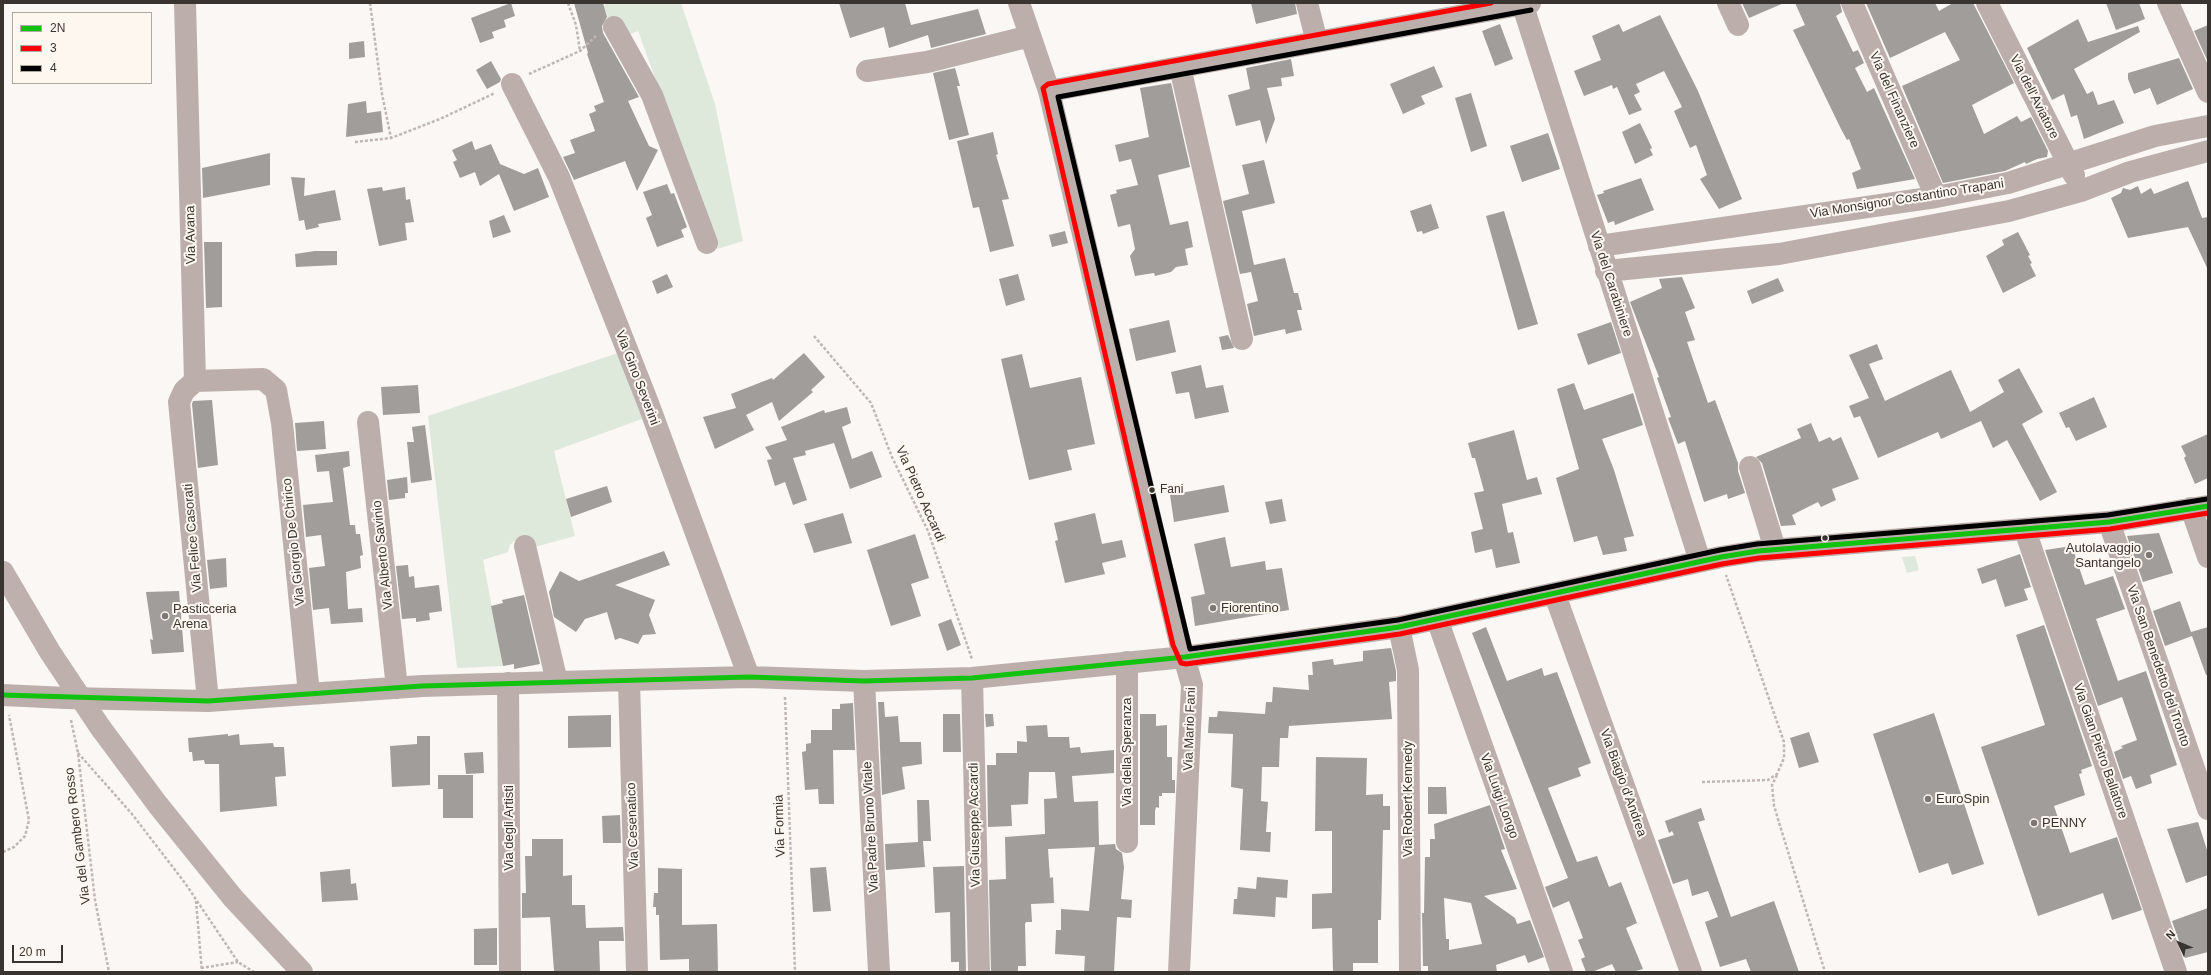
<!DOCTYPE html>
<html>
<head>
<meta charset="utf-8">
<style>
	body { margin:0 }
	#map { position:relative; width:2211px; height:975px; overflow:hidden; background:#faf7f4; font-family:Helvetica,sans-serif }
	canvas { display:block }
	.frame { position:absolute; inset:0; border:4px solid #393430; pointer-events:none }
	.legend { position:absolute; left:12px; top:12px; width:140px; height:72px; box-sizing:border-box; background:#fef7f0; border:1px solid #afa9a3; margin:0; padding:5px 7px; list-style:none; font-size:12px; color:#393430 }
	.legend li { display:flex; align-items:center; gap:8px; height:20px }
	.legend b { width:20px; border:1px solid #afa9a3 }
	.north { position:absolute; left:2159px; top:923px; width:40px; height:40px; -webkit-text-stroke:3px #fef7f0; paint-order:stroke; rotate:314deg; font-size:11px; font-weight:700; line-height:16px; text-align:center; color:#393430 }
	.north::after { content:''; display:block; margin:auto; width:14px; height:18px; background:#393430; clip-path:polygon(50% 0,100% 100%,50% 72%,0 100%) }
	.scale { position:absolute; left:12px; top:945px; width:51px; height:18px; box-sizing:border-box; border:2px solid #393430; border-top:0; padding-left:5px; font-size:12px; line-height:14px; white-space:nowrap; color:#393430; -webkit-text-stroke:3px #fef7f0; paint-order:stroke }
</style>
</head>
<body>
<div id="map">
<canvas width="2211" height="975"></canvas>
<div class="frame"></div>
<ul class="legend">
<li><b style="height:5px;background:#11c20e"></b>2N</li>
<li><b style="height:5px;background:#f00"></b>3</li>
<li><b style="height:5px;background:#000"></b>4</li>
</ul>
<div class="north">N</div>
<div class="scale">20 m</div>
</div>
<script>
const g = document.querySelector('canvas').getContext('2d');
g.lineJoin = 'round';
function fill(path, color) { g.fillStyle = color; g.fill(path, 'evenodd'); }
const shape = rows => new Path2D(rows.map(r => 'M' + r).join(''));
function stroke(path, color, width, dash) { g.strokeStyle = color; g.lineWidth = width; g.lineCap = dash ? 'butt' : 'round'; g.setLineDash(dash || []); g.stroke(path); }
function drawText(font, color, halo, rows, align = 'center') {
  g.font = font + ' Helvetica,sans-serif'; g.lineWidth = 4; g.setLineDash([]); g.textBaseline = 'middle'; g.strokeStyle = halo; g.fillStyle = color; for (const [text, x, y, turn = 0] of rows) {
    g.save(); g.translate(x, y); g.rotate((+turn || 0) * Math.PI / 180); g.textAlign = isNaN(turn) ? turn : align; if (halo) g.strokeText(text, 0, 0); g.fillText(text, 0, 0); g.restore();
  }
}
const green = shape([
	[609,3,681,3,715,104,743,241,717,249,638,31,621,38,609,23,604,5],
	[618,353,642,419,554,451,575,536,535,547,526,538,514,541,510,545,508,552,483,560,503,666,457,668,428,416],
	[1915,556,1919,570,1907,573,1902,557]
]);
const building = shape([
	[511,3,515,16,504,20,506,27,492,32,494,38,480,43,471,18],
	[574,3,603,3,607,17,602,26,603,33,639,97,628,101,649,146,658,150,637,191,625,161,574,180,563,157,575,153,570,140,595,131,589,114,596,111,594,106,604,102,587,54,588,53],
	[839,3,905,3,911,25,978,9,986,34,931,48,928,35,889,48,884,27,850,38],
	[1251,3,1295,3,1297,14,1256,24],
	[1742,3,1784,3,1749,18],
	[1795,3,1840,3,1842,12,1836,16,1853,52,1858,50,1864,63,1855,68,1867,92,1874,88,1915,179,1857,189,1852,173,1861,169,1849,139,1847,140,1841,129,1793,30,1805,25],
	[1866,3,1935,3,1939,11,1953,3,1973,3,2014,83,1972,105,1984,134,2017,116,2021,122,2031,117,2048,151,2047,157,2037,159,2026,164,2025,162,2005,171,1943,183,1902,86,1960,60,1945,32,1890,58],
	[2106,3,2139,3,2145,19,2116,30],
	[1660,15,1698,91,1742,199,1719,209,1700,179,1707,175,1696,145,1690,148,1674,111,1682,107,1664,71,1636,84,1640,92,1634,95,1642,110,1629,115,1617,87,1613,89,1612,85,1584,96,1574,71,1601,60,1592,36,1619,24,1623,32],
	[2078,19,2088,42,2138,26,2140,32,2074,69,2087,94,2093,91,2098,105,2114,100,2124,123,2084,139,2077,115,2071,117,2064,94,2052,100,2027,48],
	[1500,24,1513,59,1495,66,1482,31],
	[2208,25,2208,62,2194,31],
	[364,41,365,57,349,59,349,43],
	[2179,58,2193,89,2157,105,2150,88,2134,94,2128,79,2128,73],
	[1291,59,1294,76,1281,78,1282,86,1267,88,1275,119,1266,144,1260,120,1236,126,1228,95,1250,89,1246,68],
	[491,61,501,79,500,82,487,89,476,70],
	[1434,66,1443,87,1421,96,1425,104,1403,114,1390,84],
	[955,68,960,86,957,86,969,135,949,140,933,73],
	[1171,83,1190,167,1158,175,1170,225,1188,221,1193,247,1185,249,1188,265,1176,267,1171,272,1155,276,1154,273,1135,276,1130,256,1135,249,1130,224,1118,227,1110,195,1117,193,1116,190,1138,185,1131,159,1119,162,1115,145,1149,137,1140,88],
	[1471,93,1487,146,1471,152,1455,98],
	[366,101,367,113,381,111,383,132,346,137,348,104],
	[1640,123,1652,148,1650,149,1653,155,1635,164,1622,132],
	[993,132,998,154,996,155,1009,199,1002,200,1014,246,990,252,979,207,973,208,957,141],
	[1548,133,1560,169,1522,182,1510,146],
	[472,141,475,150,491,144,500,164,524,174,538,168,549,197,514,211,499,174,480,186,475,172,460,178,453,162,457,160,452,150],
	[270,153,270,185,203,198,202,168],
	[1264,160,1275,203,1242,211,1254,265,1285,258,1294,293,1298,293,1302,310,1297,310,1302,330,1286,334,1285,329,1254,336,1247,304,1258,301,1251,272,1240,274,1223,201,1249,194,1242,165],
	[291,177,305,178,304,196,335,190,341,220,318,224,319,227,306,230,304,220,299,221],
	[1641,178,1654,210,1615,225,1614,221,1608,223,1597,195,1604,193,1603,191],
	[2188,181,2202,218,2208,217,2208,270,2188,227,2128,238,2111,198,2121,193,2123,188,2130,190,2138,186,2141,194,2151,188,2154,194],
	[667,184,671,194,674,193,687,227,681,230,684,237,657,247,646,218,652,215,643,192],
	[382,187,383,191,405,187,406,200,410,199,414,222,405,223,407,240,379,246,367,189],
	[1431,204,1439,228,1423,234,1422,231,1417,232,1410,211],
	[1504,211,1538,324,1518,330,1486,216],
	[504,215,511,232,493,238,489,221],
	[1065,231,1068,243,1052,247,1049,235],
	[2018,232,2030,255,2028,256,2032,263,2030,264,2036,276,2003,293,1986,256,2004,245,2002,240],
	[204,242,222,242,222,307,206,308],
	[315,251,337,251,337,265,296,267,295,254],
	[667,274,673,287,657,294,652,281],
	[1018,274,1025,300,1006,306,999,279],
	[1682,277,1695,308,1685,312,1695,340,1687,342,1708,403,1715,400,1738,463,1738,471,1745,493,1728,499,1727,494,1704,502,1685,441,1678,444,1668,418,1671,417,1657,378,1659,377,1630,302,1662,288,1659,279],
	[1778,278,1784,291,1752,304,1747,291],
	[1169,320,1176,352,1136,361,1129,329],
	[1611,322,1621,353,1588,365,1577,334],
	[1228,335,1234,348,1222,350,1219,337],
	[1877,344,1883,359,1869,364,1885,401,1951,370,1970,412,2004,392,1998,380,2019,368,2043,412,2022,424,2057,492,2040,501,2007,440,1993,448,1981,421,1941,439,1938,432,1878,458,1860,416,1854,418,1849,406,1869,398,1849,355],
	[804,353,825,377,811,390,813,392,779,421,772,402,746,415,754,430,715,449,703,417,736,408,731,394,772,378,773,380],
	[1022,354,1030,388,1081,377,1095,444,1067,450,1072,470,1029,480,1001,359],
	[1201,365,1206,388,1223,385,1229,412,1195,419,1189,392,1176,394,1171,372],
	[1574,383,1584,410,1633,393,1643,425,1602,439,1614,470,1634,536,1624,538,1627,551,1603,555,1597,536,1574,542,1556,478,1579,469,1557,389],
	[418,385,420,413,383,415,381,387],
	[2094,397,2107,427,2076,441,2069,427,2066,428,2059,413],
	[212,400,218,465,198,468,192,404,193,401],
	[847,407,851,423,842,427,852,459,872,451,882,477,850,489,834,443,805,451,806,455,793,458,807,500,793,505,785,482,775,486,767,460,772,459,765,447,787,440,781,427,824,410,825,413],
	[324,421,326,449,297,451,295,423],
	[1811,423,1819,442,1830,437,1833,441,1841,437,1859,479,1832,489,1836,500,1821,507,1818,502,1792,515,1796,525,1781,526,1762,463,1756,457,1801,438,1797,429],
	[425,425,432,480,411,483,407,442,414,442,412,427],
	[1514,430,1527,480,1537,477,1542,494,1502,504,1508,533,1513,532,1520,563,1496,568,1492,549,1475,553,1471,532,1483,529,1474,493,1484,491,1475,458,1472,458,1468,443],
	[2208,434,2208,478,2195,484,2184,458,2186,456,2181,446],
	[349,451,350,466,343,468,350,525,355,525,356,534,360,534,363,555,360,556,361,568,346,572,348,609,362,608,363,622,331,624,329,608,313,610,309,568,325,566,321,535,306,537,303,505,333,502,329,471,317,472,315,455],
	[407,477,408,493,405,493,405,498,389,500,387,480],
	[1224,485,1229,512,1174,522,1170,495],
	[607,486,612,502,571,517,566,499],
	[1282,499,1286,521,1270,524,1265,502],
	[843,513,852,543,814,553,804,524],
	[1095,513,1102,544,1122,540,1126,557,1102,563,1105,574,1065,583,1055,541,1058,540,1054,523],
	[2159,533,2173,573,2143,582,2127,536],
	[915,534,929,578,911,584,921,616,891,626,867,550],
	[1225,537,1231,567,1265,561,1266,570,1282,568,1289,610,1195,626,1191,597,1205,594,1194,544],
	[2072,546,2085,585,2113,576,2125,609,2096,619,2118,681,2146,671,2177,765,2150,775,2152,783,2136,789,2131,776,2123,779,2114,752,2123,748,2121,746,2137,740,2122,697,2098,706,2045,550],
	[664,551,670,565,615,585,655,600,649,615,656,634,643,635,638,644,620,638,615,640,607,612,585,619,576,632,554,617,549,592,560,571,579,581],
	[2020,554,2031,587,2024,589,2028,600,2005,607,1996,579,1982,584,1977,569],
	[226,558,227,587,210,589,207,560],
	[408,565,409,577,414,576,415,588,439,585,442,611,429,613,430,620,416,622,416,618,402,619,396,566],
	[179,591,184,652,152,654,150,639,153,640,146,592],
	[524,595,540,664,514,669,514,664,503,666,491,606,503,603,502,600],
	[2180,601,2191,632,2208,627,2208,675,2206,675,2192,636,2165,646,2153,611],
	[951,619,961,645,947,651,938,624],
	[2044,625,2092,766,2081,770,2082,773,2079,774,2085,795,2054,806,2070,853,2117,837,2142,910,2112,920,2103,893,2038,916,1981,747,2045,725,2016,635],
	[1486,627,1507,681,1542,668,1544,676,1557,672,1591,763,1578,768,1581,776,1548,788,1577,862,1597,856,1609,887,1621,882,1637,923,1626,928,1643,969,1632,972,1616,972,1612,964,1592,972,1586,972,1581,959,1585,957,1578,940,1583,938,1569,901,1553,908,1545,887,1568,878,1472,633],
	[1391,648,1396,671,1396,681,1389,682,1392,719,1289,726,1288,738,1280,738,1279,767,1262,767,1261,801,1268,802,1266,832,1271,832,1270,852,1240,850,1243,789,1231,787,1233,734,1208,733,1209,717,1217,717,1218,711,1265,714,1266,702,1272,702,1273,687,1309,690,1308,675,1313,675,1312,662,1333,659,1334,665,1363,661,1363,651],
	[878,702,884,702,885,717,898,716,900,742,921,742,922,764,902,767,905,789,882,795],
	[853,703,855,750,833,750,834,804,819,804,818,789,805,790,802,752,806,751,806,744,811,743,811,730,832,730,832,709,840,709,840,704],
	[1934,713,1984,864,1952,875,1948,863,1919,873,1873,734],
	[943,714,960,714,961,752,943,752],
	[985,714,993,714,994,726,986,727],
	[1140,714,1156,714,1156,726,1167,725,1167,757,1172,757,1172,780,1175,780,1175,793,1162,793,1162,796,1159,796,1159,808,1156,807,1155,811,1155,825,1140,825],
	[611,715,611,747,568,748,568,716],
	[1047,725,1048,737,1069,737,1070,748,1080,747,1081,753,1114,750,1114,773,1072,776,1074,802,1098,801,1099,845,1115,844,1116,849,1122,853,1124,867,1121,899,1132,900,1131,918,1117,917,1114,972,1084,972,1085,956,1055,954,1056,930,1061,930,1061,909,1089,911,1095,847,1048,849,1050,878,1053,877,1054,903,1031,904,1032,922,1026,922,1025,924,1026,966,1018,966,1018,972,991,972,989,880,1006,879,1005,837,1045,834,1044,799,1057,798,1055,772,1029,772,1028,804,1011,805,1012,826,988,827,987,765,996,765,996,753,1017,753,1017,741,1027,742,1026,726],
	[1809,732,1819,762,1799,768,1790,738],
	[228,734,228,736,239,734,240,745,273,743,274,747,284,747,286,776,275,777,277,806,220,812,219,764,205,764,204,760,193,761,192,752,189,752,188,738],
	[417,736,430,736,430,785,392,787,390,746,417,744],
	[483,752,484,773,466,774,464,753],
	[1316,757,1367,758,1366,795,1383,794,1383,806,1390,806,1390,830,1383,830,1381,920,1378,920,1378,963,1353,963,1353,972,1333,972,1332,928,1312,929,1312,894,1332,893,1332,831,1315,831],
	[438,775,473,775,473,818,443,818,443,789,438,789],
	[1428,787,1446,787,1447,814,1428,814],
	[917,800,929,800,931,841,923,841,925,867,886,870,885,844,918,842],
	[1490,805,1505,849,1501,850,1517,889,1484,896,1515,918,1517,924,1530,920,1544,957,1528,963,1525,955,1496,965,1497,972,1428,972,1428,966,1423,966,1422,913,1424,913,1425,857,1430,857,1430,839,1435,839,1434,824],
	[1444,898,1471,903,1482,944,1449,950,1449,939,1446,939],
	[1701,808,1705,820,1698,822,1731,917,1774,901,1799,972,1751,972,1746,959,1720,967,1705,922,1718,917,1708,891,1692,896,1688,879,1673,884,1658,840,1674,835,1672,831,1669,833,1665,821],
	[620,815,621,843,603,843,602,816],
	[2198,822,2208,853,2208,875,2186,883,2167,829],
	[532,839,563,839,563,876,572,875,572,905,585,905,586,928,623,927,624,941,599,941,600,972,554,971,550,917,522,918,522,893,526,893,525,856,532,856],
	[964,866,966,972,959,972,959,962,951,962,950,912,935,913,933,867],
	[826,867,831,911,813,912,810,868],
	[658,868,682,869,682,925,717,924,718,972,689,972,689,959,660,960,659,915,656,915,656,907,653,907,654,893,658,893],
	[350,869,351,884,356,883,358,900,322,902,320,872],
	[1257,877,1288,880,1287,898,1276,897,1275,917,1233,914,1234,899,1237,899,1238,887,1256,889],
	[2208,908,2208,952,2185,958,2172,921],
	[497,928,497,965,474,965,474,929]
]);
const path = shape([
	[370,3,382,94,391,138],
	[568,3,576,25,580,51],
	[529,74,580,51,597,35],
	[355,142,391,138,440,119,495,93],
	[814,336,871,403,892,457,928,531,972,659],
	[785,697,795,972],
	[71,720,78,753,95,900,109,972],
	[78,753,132,814,185,883,238,962,254,972],
	[1777,775,1772,785,1774,806,1825,972],
	[1702,782,1768,780,1777,774,1784,758,1784,742,1726,575],
	[3,852,14,847,25,836,29,820,9,715],
	[196,901,202,972],
	[201,968,238,962]
]);
const minor = shape([
	[185,3,195,381,263,379,276,390,282,423,309,694],
	[1019,3,1049,91,1180,643,1192,685,1179,972],
	[1307,3,1317,42],
	[1728,3,1738,25],
	[1852,3,1936,197],
	[1987,3,2074,175],
	[2168,3,2208,92],
	[1523,6,1700,561],
	[614,27,652,95,707,243],
	[1180,67,1242,339],
	[867,71,927,62,1030,36],
	[512,84,559,177,648,403,749,677],
	[1049,91,1530,3],
	[1599,246,1936,197,2008,183,2155,136,2208,126],
	[1606,271,1779,254,2009,211,2081,191,2130,172,2208,151],
	[195,381,184,391,179,402,208,701],
	[368,422,397,688],
	[1750,467,1775,549],
	[2191,508,2208,557],
	[2109,522,2208,809],
	[2025,530,2176,972],
	[525,546,557,682],
	[1555,595,1691,972],
	[1437,619,1562,972],
	[1399,627,1408,670,1410,972],
	[972,678,979,972],
	[629,680,637,972],
	[864,681,879,972],
	[508,683,510,972],
	[3,695,66,698,208,701,422,686,629,680,749,677,864,681,972,678,1185,657,1399,627,1721,557,1758,551,2109,522,2208,506],
	[1127,842,1127,662]
]);
const majorBridge = shape([
	[3,572,50,652,100,727,158,805,233,898,302,972]
]);
const bus1 = shape([
	[3,695,208,701,422,686,749,677,864,681,972,678,1185,657,1399,627,1721,557,1758,551,2109,522,2208,506]
]);
const bus2 = shape([
	[1491,3,1048,84,1043,88,1173,645,1181,663,1186,664,1400,634,1722,564,1759,558,2110,529,2208,513]
]);
const bus3 = shape([
	[1531,10,1058,97,1190,649,1398,620,1720,550,1757,544,2108,515,2207,499]
]);
const markers = [
	[1152,490,3.5,"#393430"],
	[1825,538,3.5,"#393430"],
	[2149,555,4,"#7d7875"],
	[1213,608,4,"#7d7875"],
	[165,616,4,"#7d7875"],
	[1928,799,4,"#7d7875"],
	[2034,823,4,"#7d7875"]
];
const busNames = [
	["Fani",1160,490]
];
const streetNames = [
	["Via dell'Aviatore",2034,97,63],
	["Via del Finanziere",1894,100,66],
	["Via Monsignor Costantino Trapani",1907,199,-9],
	["Via Avana",191,235,-91],
	["Via del Carabiniere",1611,284,72],
	["Via Gino Severini",637,378,69],
	["Via Pietro Accardi",920,494,66],
	["Via Felice Casorati",193,538,-95],
	["Via Giorgio De Chirico",294,542,-96],
	["Via Alberto Savinio",383,555,-96],
	["Via San Benedetto del Tronto",2158,666,71],
	["Via Mario Fani",1190,729,-88],
	["Via Gian Pietro Ballatore",2100,751,71],
	["Via della Speranza",1127,752,-90],
	["Via Biagio d'Andrea",1623,783,70],
	["Via Luigi Longo",1499,796,70],
	["Via Robert Kennedy",1408,799,-90],
	["Via Giuseppe Accardi",975,825,-91],
	["Via Cesenatico",633,826,-92],
	["Via Formia",780,826,-92],
	["Via Padre Bruno Vitale",871,827,-93],
	["Via degli Artisti",509,828,-90],
	["Via del Gambero Rosso",78,836,-97]
];
const poiNames = [
	["Autolavaggio",2141,548,"right"],
	["Santangelo",2141,563,"right"],
	["Fiorentino",1221,608],
	["Pasticceria",173,609],
	["Arena",173,624],
	["EuroSpin",1936,799],
	["PENNY",2042,823]
];
fill(green, '#dee9db');
fill(building, '#a09d9a');
stroke(path, '#c0b7b3', 2.5, [3, 2]);
stroke(minor, '#bcafab', 22);
stroke(majorBridge, '#beb0ad', 22);
stroke(bus1, '#11c20e', 5);
stroke(bus2, '#f00', 5);
stroke(bus3, '#000', 5);
for (const [x, y, r, color] of markers) { const dot = new Path2D(); dot.arc(x, y, r, 0, 2 * Math.PI); g.fillStyle = color; g.fill(dot); stroke(dot, '#fef7f0', 1.5); }
drawText('12px', '#393430', '#fef7f0', busNames, 'left');
drawText('13px', '#393430', '#fef7f0', streetNames);
drawText('13px', '#393430', '#fef7f0', poiNames, 'left');
</script>
</body>
</html>
